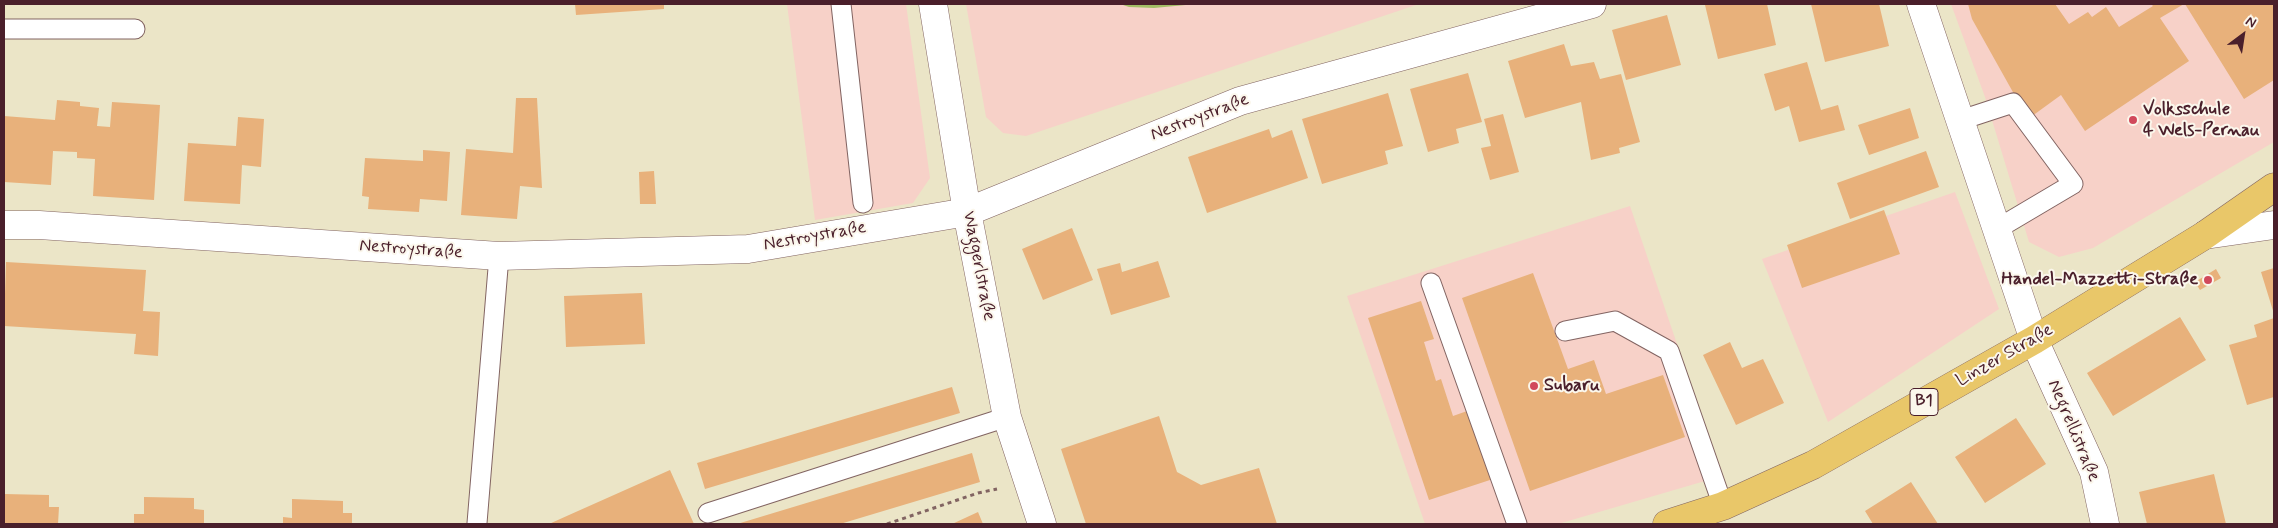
<!DOCTYPE html>
<html>
<head>
<meta charset="utf-8">
<style>
	body { margin:0 }
	#map { position:relative; width:2278px; height:528px; overflow:hidden; background:#ebe5c7; font-family:Mynerve,sans-serif }
	canvas { display:block }
	.frame { position:absolute; inset:0; border:5px solid #4a1f2b; pointer-events:none }
	.north { position:absolute; left:2218px; top:10px; width:50px; height:50px; -webkit-text-stroke:4px #fbf7ec; paint-order:stroke; rotate:31deg; font-size:14px; font-weight:700; line-height:20px; text-align:center; color:#4a1f2b }
	.north::after { content:''; display:block; margin:auto; width:18px; height:22px; background:#4a1f2b; clip-path:polygon(50% 0,100% 100%,50% 72%,0 100%) }
</style>
</head>
<body>
<div id="map">
<canvas width="2278" height="528"></canvas>
<div class="frame"></div>
<div class="north">N</div>
</div>
<script>
const g = document.querySelector('canvas').getContext('2d');
g.lineJoin = 'round';
function fill(path, color) { g.fillStyle = color; g.fill(path, 'evenodd'); }
const shape = rows => new Path2D(rows.map(r => 'M' + r).join(''));
function stroke(path, color, width, dash) { g.strokeStyle = color; g.lineWidth = width; g.lineCap = dash ? 'butt' : 'round'; g.setLineDash(dash || []); g.stroke(path); }
function drawText(font, color, halo, rows, align = 'center') {
  g.font = font + ' Mynerve,sans-serif'; g.lineWidth = 4; g.setLineDash([]); g.textBaseline = 'middle'; g.strokeStyle = halo; g.fillStyle = color; for (const [text, x, y, turn = 0] of rows) {
    g.save(); g.translate(x, y); g.rotate((+turn || 0) * Math.PI / 180); g.textAlign = isNaN(turn) ? turn : align; if (halo) g.strokeText(text, 0, 0); g.fillText(text, 0, 0); g.restore();
  }
}
const built = shape([
	[787,4,906,4,930,178,913,203,815,220],
	[966,4,1419,4,1026,136,1003,133,986,117],
	[1951,4,2274,4,2274,142,2093,248,2059,257,2029,242,1985,97],
	[1955,192,1999,309,1828,422,1762,259],
	[1630,206,1722,476,1558,524,1425,524,1347,296]
]);
const green = shape([
	[1120,4,1196,4,1154,8,1129,7]
]);
const building = shape([
	[575,4,664,4,664,9,576,15],
	[1711,4,1767,4,1776,45,1718,59,1705,5],
	[1811,4,1879,4,1889,46,1825,62],
	[1968,4,2055,4,2069,24,2088,12,2092,17,2106,7,2119,27,2153,6,2151,4,2184,4,2160,18,2189,61,2085,131,2061,95,2028,119,1972,19],
	[2185,4,2274,4,2274,80,2244,99],
	[1667,15,1681,65,1626,80,1612,30],
	[1564,44,1571,66,1594,62,1600,79,1621,74,1640,142,1619,148,1620,153,1591,160,1581,102,1525,118,1508,61],
	[1807,62,1821,110,1838,105,1845,130,1799,142,1789,106,1775,111,1764,74],
	[1468,73,1482,122,1456,129,1459,143,1428,152,1410,89],
	[1388,93,1403,146,1385,151,1388,164,1322,184,1302,119],
	[516,98,537,98,542,188,520,186,517,219,461,215,466,149,513,153],
	[57,100,80,102,80,106,99,108,97,126,110,127,112,102,160,105,154,200,93,196,95,159,77,158,77,152,53,151,51,185,4,182,4,116,55,120],
	[1910,108,1919,138,1869,155,1858,125],
	[1503,114,1519,172,1490,180,1481,148,1491,146,1484,119],
	[238,117,264,119,261,167,242,165,240,204,184,201,188,143,236,146],
	[1269,129,1272,138,1292,130,1308,178,1207,213,1188,157],
	[423,150,450,152,447,201,420,199,419,212,368,209,369,197,362,196,365,158,423,161],
	[1926,151,1939,187,1850,219,1837,183],
	[654,171,656,204,640,204,639,172],
	[1884,210,1900,254,1802,288,1787,245],
	[1072,228,1093,280,1043,300,1022,249],
	[1158,261,1170,297,1111,315,1097,269,1120,263,1122,272],
	[6,262,146,270,143,311,160,312,158,356,134,354,136,334,4,326],
	[2274,268,2274,314,2261,272],
	[2216,269,2221,278,2200,290,2195,282],
	[1533,273,1568,369,1594,360,1606,394,1663,375,1685,437,1530,491,1462,298],
	[642,293,645,344,566,347,564,296],
	[1421,301,1434,339,1424,342,1436,381,1441,379,1453,416,1470,410,1493,479,1429,500,1368,318],
	[2180,317,2206,360,2113,416,2087,373],
	[2274,318,2274,397,2247,405,2229,345,2257,337,2254,325],
	[1730,342,1742,368,1763,359,1784,403,1736,425,1703,355],
	[952,387,960,413,705,489,697,463],
	[1159,416,1177,472,1201,485,1259,468,1277,524,1086,524,1061,449],
	[2016,418,2046,464,1985,503,1955,457],
	[972,453,980,482,840,524,737,524],
	[670,470,694,524,549,524,569,515],
	[2214,474,2226,524,2147,524,2139,492],
	[1911,482,1938,524,1873,524,1865,511],
	[4,494,49,495,49,507,59,507,58,524,4,524],
	[144,497,194,498,194,509,204,510,204,524,134,524,134,514,144,514],
	[292,499,343,501,343,513,352,513,352,524,283,524,283,517,292,518],
	[978,512,983,524,952,524]
]);
const path = shape([
	[887,524,978,493,997,489]
]);
const service = shape([
	[841,4,863,203],
	[4,29,135,29],
	[1961,120,2013,103,2073,184,1997,229],
	[1431,283,1517,524],
	[1565,331,1615,321,1669,351,1723,506],
	[708,513,1007,417],
	[477,523,499,256]
]);
const minor = shape([
	[933,4,967,212,1007,417,1042,524],
	[1921,4,2034,340],
	[4,225,39,225,499,256,748,249,967,212,1240,101,1592,4],
	[2205,235,2274,225]
]);
const tertiary = shape([
	[2034,340,2094,472,2105,524]
]);
const primary = shape([
	[1667,524,1723,506,1813,465,2034,340,2205,235,2274,187]
]);
const markers = [
	[2133,120,5,"#d1495b"],
	[2208,280,5,"#d1495b"],
	[1534,386,5,"#d1495b"]
];
const shields = [
	[1924,402,28]
];
const shieldNames = [
	["B1",1924,402]
];
const poiNames = [
	["Volksschule",2143,110],
	["4 Wels-Pernau",2143,131],
	["Handel-Mazzetti-Straße",2198,280,"right"],
	["Subaru",1544,386]
];
const streetNames = [
	["Nestroystraße",1200,118,-21],
	["Nestroystraße",815,237,-10],
	["Nestroystraße",411,250,4],
	["Waggerlstraße",978,266,79],
	["Linzer Straße",2005,356,-30],
	["Negrellistraße",2073,431,67]
];
fill(built, '#f7d1c8');
fill(green, '#a3be65');
fill(building, '#e8b17b');
stroke(service, '#826462', 21);
stroke(minor, '#826462', 29);
stroke(tertiary, '#826462', 29);
stroke(primary, '#826462', 29);
stroke(path, '#826462', 3, [4, 4]);
stroke(service, '#fff', 19);
stroke(minor, '#fff', 28);
stroke(tertiary, '#fff', 28);
stroke(primary, '#e9c769', 28);
for (const [x, y, r, color] of markers) { const dot = new Path2D(); dot.arc(x, y, r, 0, 2 * Math.PI); g.fillStyle = color; g.fill(dot); stroke(dot, '#fbf7ec', 2); }
for (const [x, y, w] of shields) { const box = new Path2D(); box.roundRect(x - w / 2, y - 13.5, w, 27, 4); g.fillStyle = '#fbf7ec'; g.fill(box); stroke(box, '#4a1f2b', 1); }
drawText('bold 16px', '#4a1f2b', null, shieldNames);
drawText('bold 18px', '#4a1f2b', '#fbf7ec', poiNames, 'left');
drawText('18px', '#4a1f2b', '#fbf7ec', streetNames);
</script>
</body>
</html>
